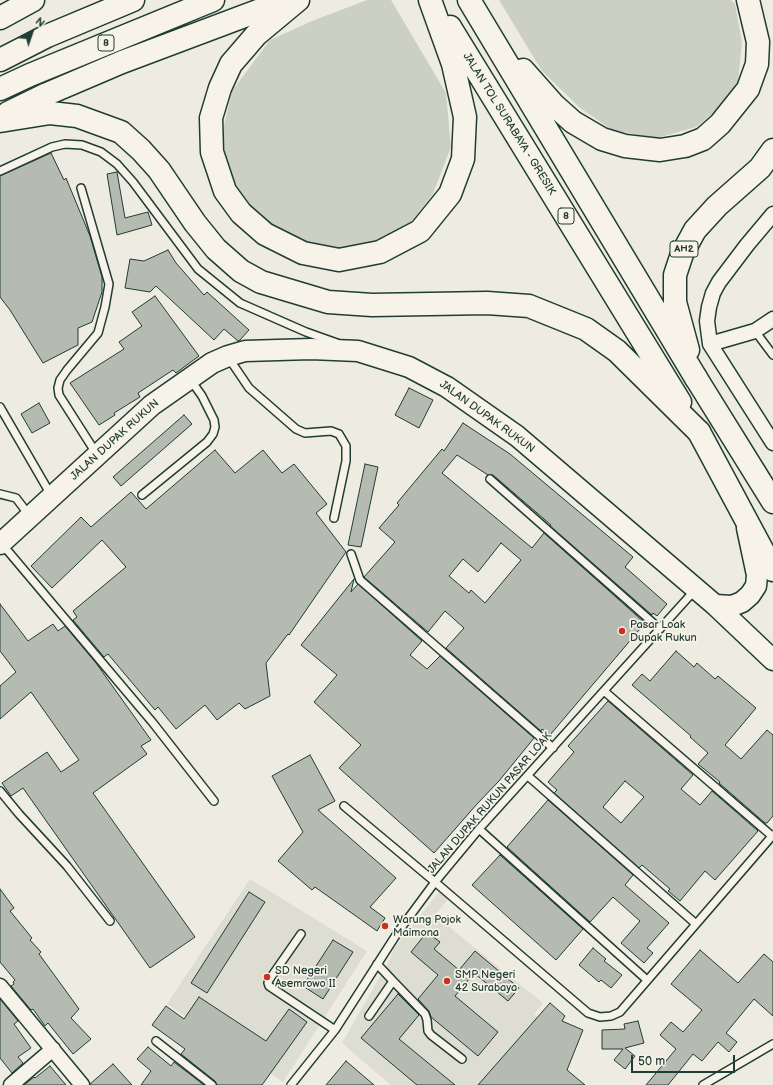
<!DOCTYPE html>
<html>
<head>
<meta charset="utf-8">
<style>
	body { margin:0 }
	#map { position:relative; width:773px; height:1085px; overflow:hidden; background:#eeece1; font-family:"Balsamiq Sans",sans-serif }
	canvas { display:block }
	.north { position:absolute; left:12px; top:12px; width:40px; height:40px; -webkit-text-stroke:3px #f7f3e8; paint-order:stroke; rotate:40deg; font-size:11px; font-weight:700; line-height:16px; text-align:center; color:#1f3d34 }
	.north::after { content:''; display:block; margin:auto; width:14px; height:18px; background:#1f3d34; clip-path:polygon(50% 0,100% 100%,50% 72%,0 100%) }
	.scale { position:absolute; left:631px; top:1055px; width:104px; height:18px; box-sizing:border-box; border:2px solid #1f3d34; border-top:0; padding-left:5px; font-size:12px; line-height:14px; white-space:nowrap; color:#1f3d34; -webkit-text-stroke:3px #f7f3e8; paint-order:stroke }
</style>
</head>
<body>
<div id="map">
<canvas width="773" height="1085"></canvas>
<div class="north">N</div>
<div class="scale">50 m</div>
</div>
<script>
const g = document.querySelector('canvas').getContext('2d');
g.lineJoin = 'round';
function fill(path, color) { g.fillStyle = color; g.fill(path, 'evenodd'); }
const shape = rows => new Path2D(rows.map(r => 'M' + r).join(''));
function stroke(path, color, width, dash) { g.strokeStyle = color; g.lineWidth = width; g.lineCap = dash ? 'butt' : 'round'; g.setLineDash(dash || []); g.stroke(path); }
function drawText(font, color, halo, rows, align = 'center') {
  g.font = font + ' "Balsamiq Sans",sans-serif'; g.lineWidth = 3.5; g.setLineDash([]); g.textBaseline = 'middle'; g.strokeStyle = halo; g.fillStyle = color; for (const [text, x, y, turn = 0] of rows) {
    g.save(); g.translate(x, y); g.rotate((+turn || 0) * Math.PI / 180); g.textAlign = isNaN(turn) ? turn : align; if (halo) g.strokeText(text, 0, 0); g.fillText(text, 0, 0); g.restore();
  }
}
const built = shape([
	[250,879,367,951,283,1082,167,1004],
	[439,892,448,899,436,914,454,931,543,1003,534,1014,559,1036,520,1085,391,1085,342,1043,390,959,394,948]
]);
const green = shape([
	[367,0,391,0,446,93,451,147,433,194,408,226,377,246,338,255,267,228,241,202,226,165,223,130,232,91,270,40,312,21],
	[499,0,731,0,735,4,742,42,738,82,722,106,696,127,657,138,612,130,580,108,542,71]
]);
const building = shape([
	[51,153,64,180,66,178,90,236,102,277,102,292,92,322,78,328,78,345,43,363,10,310,0,297,0,176,51,153],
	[117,172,125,218,148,212,152,225,117,235,107,174,117,172],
	[168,250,176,263,204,295,207,292,249,330,240,340,238,341,224,329,214,340,156,286,150,292,125,288,130,259,144,261,168,250],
	[155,296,199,356,176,373,173,370,138,393,140,397,114,413,115,415,99,425,70,383,124,349,119,342,142,326,132,312,155,296],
	[409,388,433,400,419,428,395,415,409,388],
	[39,403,50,423,32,433,21,414,39,403],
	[184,415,192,424,121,486,113,477,184,415],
	[463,423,510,454,633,557,625,567,667,604,657,616,653,613,652,615,550,526,551,525,493,475,488,475,457,455,442,473,532,548,544,533,645,623,550,735,542,729,541,731,446,648,464,628,445,611,428,632,364,577,395,542,379,528,399,505,397,503,442,449,444,451,463,423],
	[501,543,521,560,485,603,471,590,469,593,449,576,463,559,478,572,501,543],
	[215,450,235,473,263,450,282,473,294,464,327,504,316,513,346,552,289,635,288,634,266,663,270,696,245,709,239,703,217,720,205,705,176,729,158,707,155,710,108,654,104,657,73,620,77,617,73,611,126,567,102,540,52,588,31,566,81,517,91,527,131,492,146,509,215,450],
	[365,464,378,467,361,547,348,545,365,464],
	[354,579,351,592,358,584,422,641,410,655,427,669,440,656,534,738,499,781,477,804,434,853,339,768,361,745,314,702,337,675,301,645,354,579],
	[0,604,28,641,53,624,58,631,65,626,96,663,151,740,141,746,147,754,93,793,195,937,150,968,23,788,11,796,2,783,47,752,61,772,79,760,31,692,0,719,0,686,16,672,0,651,0,604],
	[676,651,694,667,697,663,715,679,718,676,756,708,725,745,741,759,767,730,773,735,773,816,767,823,765,823,719,783,720,782,698,764,708,753,690,737,691,736,632,685,642,674,650,681,676,651],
	[608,701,693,775,681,789,700,805,712,791,758,831,715,880,705,871,680,901,668,891,670,889,642,865,639,868,554,793,557,790,548,782,574,752,568,746,608,701],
	[625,781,644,797,621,823,603,807,625,781],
	[310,755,335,801,318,810,396,878,370,907,385,918,377,931,315,887,312,890,278,861,303,832,272,776,310,755],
	[548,800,633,875,625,885,669,923,647,948,653,953,644,963,621,943,640,921,613,897,590,922,507,847,548,800],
	[500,855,583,929,556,960,472,885,500,855],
	[0,889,14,908,10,911,32,938,30,940,41,952,39,954,79,1009,71,1018,91,1039,73,1054,48,1023,45,1026,33,1009,31,1010,11,986,14,984,13,982,15,980,0,962,0,889],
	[249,892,265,902,207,993,191,983,249,892],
	[427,932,440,942,434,949,459,970,475,951,519,988,508,1001,474,973,455,996,498,1032,478,1056,431,1017,429,1011,418,999,438,975,411,952,427,932],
	[333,940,353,952,323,999,303,986,333,940],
	[593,948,606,959,604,961,622,975,611,988,601,980,599,982,579,965,593,948],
	[700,950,738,983,764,954,773,962,773,1016,754,999,726,1033,737,1042,729,1052,718,1042,702,1061,693,1054,668,1085,646,1085,676,1049,660,1035,671,1022,683,1032,702,1010,671,984,700,950],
	[398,994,419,1015,399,1039,455,1085,417,1085,361,1038,398,994],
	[199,997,266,1041,289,1009,307,1022,262,1085,217,1085,215,1081,181,1054,185,1049,152,1025,166,1006,184,1019,199,997],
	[0,999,18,1021,14,1024,31,1048,18,1057,23,1063,12,1073,0,1058,0,999],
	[550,1003,565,1016,562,1021,583,1030,567,1070,585,1085,478,1085,550,1003],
	[638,1021,644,1043,625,1048,635,1056,625,1069,614,1060,623,1049,602,1049,602,1030,625,1029,624,1024,638,1021],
	[148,1047,171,1066,174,1062,204,1085,141,1085,151,1071,137,1059,148,1047],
	[346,1061,374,1085,326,1085,346,1061],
	[113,1064,132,1085,90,1085,90,1084,113,1064],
	[50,1066,66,1085,24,1085,34,1077,35,1078,50,1066]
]);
const service = shape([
	[0,171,52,147,65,144,82,145,101,152,117,164,133,182,198,269,240,303,306,332,337,343],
	[81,188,109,284,105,307,98,333,67,370,60,380,58,388,59,395,96,453],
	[755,331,773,355],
	[228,357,249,388,296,429,305,433,331,431,339,434,346,446,346,461,334,518],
	[0,407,51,495],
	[490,479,660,629],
	[0,494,16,498,29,515],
	[142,495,207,442,213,434,215,427,214,420,202,396,190,379],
	[2,544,153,723,214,801],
	[351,554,360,580,553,748],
	[604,691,772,836],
	[528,776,696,924],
	[0,791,19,814,67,866,110,921],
	[344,806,435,882,588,1013,600,1017,611,1016,620,1012,773,835],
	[479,829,647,980],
	[301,934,269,980,268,983,269,986,335,1030],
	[393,981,425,1014,427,1020,428,1031,431,1035,462,1059],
	[369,1016,393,981,377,964],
	[156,1041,212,1085],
	[291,1085,335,1030,398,932,435,882,479,829,695,590],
	[703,1085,773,1044]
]);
const minor = shape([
	[773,214,747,245,719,282,713,293,709,307,707,321,710,344,773,443],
	[710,344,755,331,773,319],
	[0,986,82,1085],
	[11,1085,53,1049]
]);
const secondary = shape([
	[0,544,152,405,212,363,228,356,245,351,311,349,358,351,409,367,447,387,517,436,715,605,773,660],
	[715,605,732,606,742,602,750,595,756,586,757,575,747,528]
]);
const primary = shape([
	[696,378,773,502],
	[699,432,773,570]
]);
const motorway = shape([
	[298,0,256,35,231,64,220,88,211,118,212,152,225,191,241,213,265,234,303,253,339,260,380,252,420,231,450,194,463,159,465,117,453,64,430,0],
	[469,0,696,378],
	[0,18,33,0],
	[450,27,680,402],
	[0,60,47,36,133,0],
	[523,70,554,105,573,122,602,139,625,146,660,150,685,146,703,139,720,124,748,89,757,64,758,42,748,0],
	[0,89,30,75,213,0],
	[8,113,47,94,122,62,287,0],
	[0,121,50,113,77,116,121,132,141,150,159,170,195,223,216,249,241,271,261,282,328,302,372,305,487,303,529,306,586,329,617,351,699,432],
	[688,350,675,302,675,275,682,254,695,230,717,206,760,168,773,150]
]);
const markers = [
	[622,631,4,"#c8321e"],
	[385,926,4,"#c8321e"],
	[267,977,4,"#c8321e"],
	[447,981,4,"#c8321e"]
];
const shields = [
	[106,43,16],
	[566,216,16],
	[684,249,28]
];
const shieldNames = [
	["8",106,43],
	["8",566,216],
	["AH2",684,249]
];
const streetNames = [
	["JALAN TOL SURABAYA - GRESIK",509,124,58],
	["JALAN DUPAK RUKUN",487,417,36],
	["JALAN DUPAK RUKUN",115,440,-42],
	["JALAN DUPAK RUKUN PASAR LOAK",490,803,-49]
];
const poiNames = [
	["Pasar Loak",630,625],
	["Dupak Rukun",630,638],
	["Warung Pojok",393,920],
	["Maimona",393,933],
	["SD Negeri",275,971],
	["Asemrowo II",275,984],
	["SMP Negeri",455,975],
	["42 Surabaya",455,988]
];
fill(built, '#ddddd2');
fill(green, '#cccfc4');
fill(building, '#b5bbb0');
stroke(building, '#1f3d34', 1);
stroke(service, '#1f3d34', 10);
stroke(minor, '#1f3d34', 17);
stroke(secondary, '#1f3d34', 23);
stroke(primary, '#1f3d34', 25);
stroke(motorway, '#1f3d34', 25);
stroke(service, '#f7f3e8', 7);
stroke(minor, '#f7f3e8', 14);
stroke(secondary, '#f7f3e8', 20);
stroke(primary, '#f7f3e8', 22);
stroke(motorway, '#f7f3e8', 22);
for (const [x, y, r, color] of markers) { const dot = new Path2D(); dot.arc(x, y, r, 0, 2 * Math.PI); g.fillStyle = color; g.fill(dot); stroke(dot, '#f7f3e8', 1.5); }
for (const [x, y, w] of shields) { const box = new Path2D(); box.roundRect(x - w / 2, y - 8, w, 16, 3); g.fillStyle = '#f7f3e8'; g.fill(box); stroke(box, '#1f3d34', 1); }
drawText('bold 10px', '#1f3d34', null, shieldNames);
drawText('11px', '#1f3d34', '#f7f3e8', streetNames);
drawText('11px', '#1f3d34', '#f7f3e8', poiNames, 'left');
</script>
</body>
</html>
